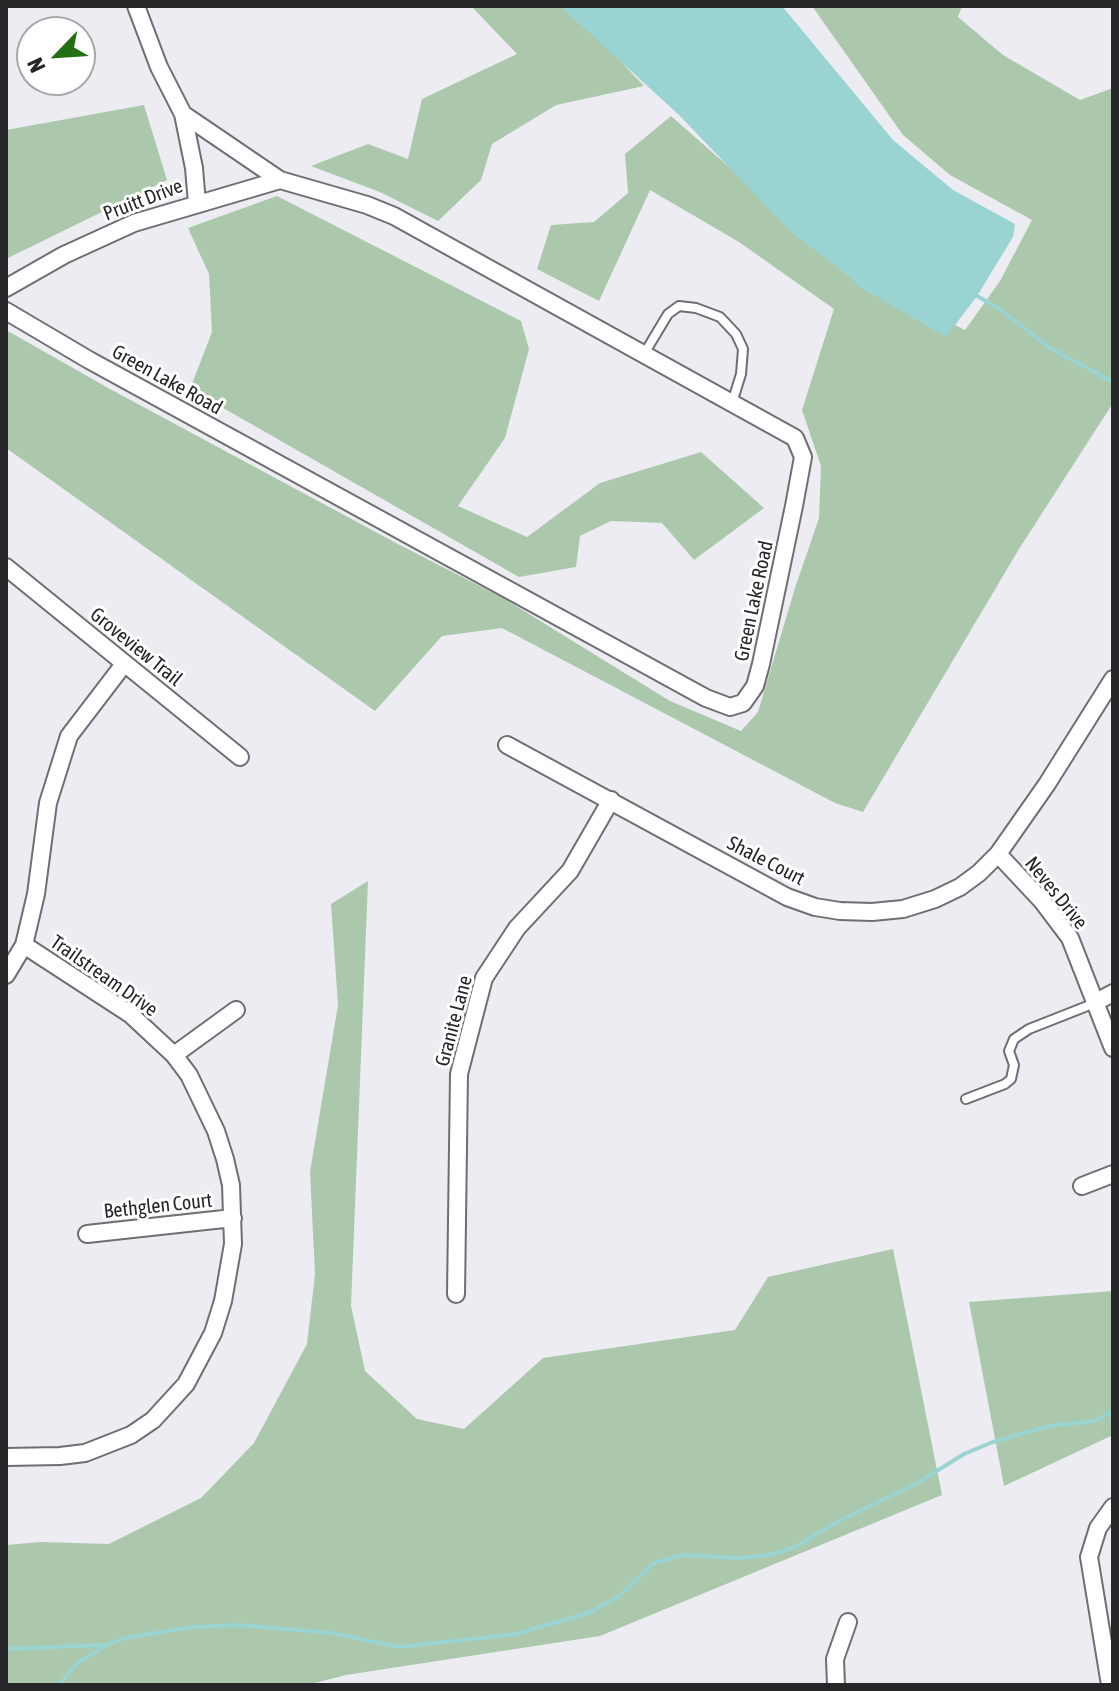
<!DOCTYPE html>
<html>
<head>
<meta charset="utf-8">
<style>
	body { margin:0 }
	#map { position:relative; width:1119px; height:1691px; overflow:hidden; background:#ececf2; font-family:"Asap Condensed",sans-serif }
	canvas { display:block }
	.frame { position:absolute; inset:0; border:8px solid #262628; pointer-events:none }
	.north { position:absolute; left:16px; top:16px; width:80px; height:80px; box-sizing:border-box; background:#fff; border:2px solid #a8a8a9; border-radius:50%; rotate:245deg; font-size:22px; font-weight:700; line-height:32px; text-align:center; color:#262628 }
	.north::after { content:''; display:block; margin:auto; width:28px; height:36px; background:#246f12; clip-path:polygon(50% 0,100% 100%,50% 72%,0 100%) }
</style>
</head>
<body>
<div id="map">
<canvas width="1119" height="1691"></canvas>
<div class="frame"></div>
<div class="north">N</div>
</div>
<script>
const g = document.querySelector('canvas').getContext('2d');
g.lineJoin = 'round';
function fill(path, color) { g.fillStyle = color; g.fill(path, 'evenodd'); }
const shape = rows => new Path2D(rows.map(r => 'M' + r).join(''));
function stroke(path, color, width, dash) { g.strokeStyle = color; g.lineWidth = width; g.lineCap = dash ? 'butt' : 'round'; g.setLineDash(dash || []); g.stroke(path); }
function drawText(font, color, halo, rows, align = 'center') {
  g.font = font + ' "Asap Condensed",sans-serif'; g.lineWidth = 6; g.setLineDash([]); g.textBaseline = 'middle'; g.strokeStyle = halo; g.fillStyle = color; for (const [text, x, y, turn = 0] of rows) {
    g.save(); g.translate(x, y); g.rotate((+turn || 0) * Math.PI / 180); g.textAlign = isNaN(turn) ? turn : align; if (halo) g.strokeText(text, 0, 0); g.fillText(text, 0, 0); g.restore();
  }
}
const green = shape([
	[471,6,568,6,644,86,556,105,492,144,481,180,438,221,380,192,311,166,368,144,408,159,422,99,517,54],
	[812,6,962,6,958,17,1003,55,1080,100,1113,88,1113,403,1019,549,863,812,835,803,502,628,442,636,375,711,6,448,6,330,110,389,396,543,503,598,670,701,741,731,758,712,795,588,819,518,821,466,802,410,834,309,739,242,650,190,599,301,537,269,551,225,594,222,628,193,625,154,671,116,754,189,887,292,965,330,1000,281,1032,220,950,175,903,135],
	[144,105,167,180,6,259,6,130],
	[277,196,521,321,529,349,505,438,458,506,527,537,600,483,701,452,764,508,694,560,662,523,611,521,580,536,576,567,519,577,190,389,212,332,209,274,188,228],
	[368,881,351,1306,365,1371,417,1419,464,1429,543,1358,735,1330,768,1277,893,1249,942,1495,600,1636,346,1675,307,1685,6,1685,6,1545,40,1542,109,1544,201,1498,254,1443,307,1344,315,1274,310,1172,338,1005,331,904],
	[1113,1291,1113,1435,1004,1486,969,1302]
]);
const water = shape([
	[560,6,782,6,893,140,953,190,1015,224,1013,237,977,296,946,337,858,286,851,278,793,234,679,115]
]);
const stream = shape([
	[977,296,1001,310,1050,348,1113,382],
	[6,1649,105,1645],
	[59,1685,77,1663,107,1645,125,1638,193,1627,240,1625,332,1633,399,1647,516,1634,591,1612,619,1596,654,1563,683,1555,739,1558,769,1555,793,1548,837,1522,919,1482,964,1454,993,1442,1049,1426,1094,1421,1113,1411]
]);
const lane = shape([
	[644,354,668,314,679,306,696,308,720,317,736,334,743,349,741,374,732,403],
	[966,1099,1005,1084,1011,1079,1014,1065,1009,1051,1014,1039,1029,1029,1095,1003]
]);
const street = shape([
	[136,6,159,67,183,114,194,168,197,203],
	[6,288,64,255,134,223,280,180],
	[6,311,89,360,706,698,730,707,743,703,755,686,761,664,794,506,803,457,795,438,394,216,367,205,280,180,183,114],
	[6,567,240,757],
	[507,745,787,897,815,907,840,911,872,912,903,909,935,899,960,887,979,873,998,854,1047,784,1113,679],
	[998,854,1042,901,1070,938,1113,1048],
	[6,975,24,945,36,894,48,803,69,736,124,664],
	[1096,1002,1113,993],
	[174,1055,236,1010],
	[1082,1186,1113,1174],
	[87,1234,233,1218],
	[456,1294,459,1074,484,978,517,928,570,871,611,800],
	[6,1457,60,1456,85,1453,131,1435,153,1420,186,1384,213,1333,223,1301,233,1244,231,1185,225,1159,216,1131,189,1075,174,1055,130,1014,24,945],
	[836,1685,835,1659,848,1622],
	[1110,1685,1089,1557,1098,1528,1113,1507]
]);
const streetNames = [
	["Pruitt Drive",143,200,-21],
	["Green Lake Road",167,380,29],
	["Green Lake Road",754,601,-78],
	["Groveview Trail",136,647,39],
	["Shale Court",766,861,27],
	["Neves Drive",1056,893,51],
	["Trailstream Drive",104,976,35],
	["Granite Lane",454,1021,-75],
	["Bethglen Court",158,1206,-6]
];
fill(green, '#abc8ad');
fill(water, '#99d3d2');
stroke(stream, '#99d3d2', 4);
stroke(lane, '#6e6e73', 12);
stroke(street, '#6e6e73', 20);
stroke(lane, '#fff', 8);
stroke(street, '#fff', 16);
drawText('20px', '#262628', '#fff', streetNames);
</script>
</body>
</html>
